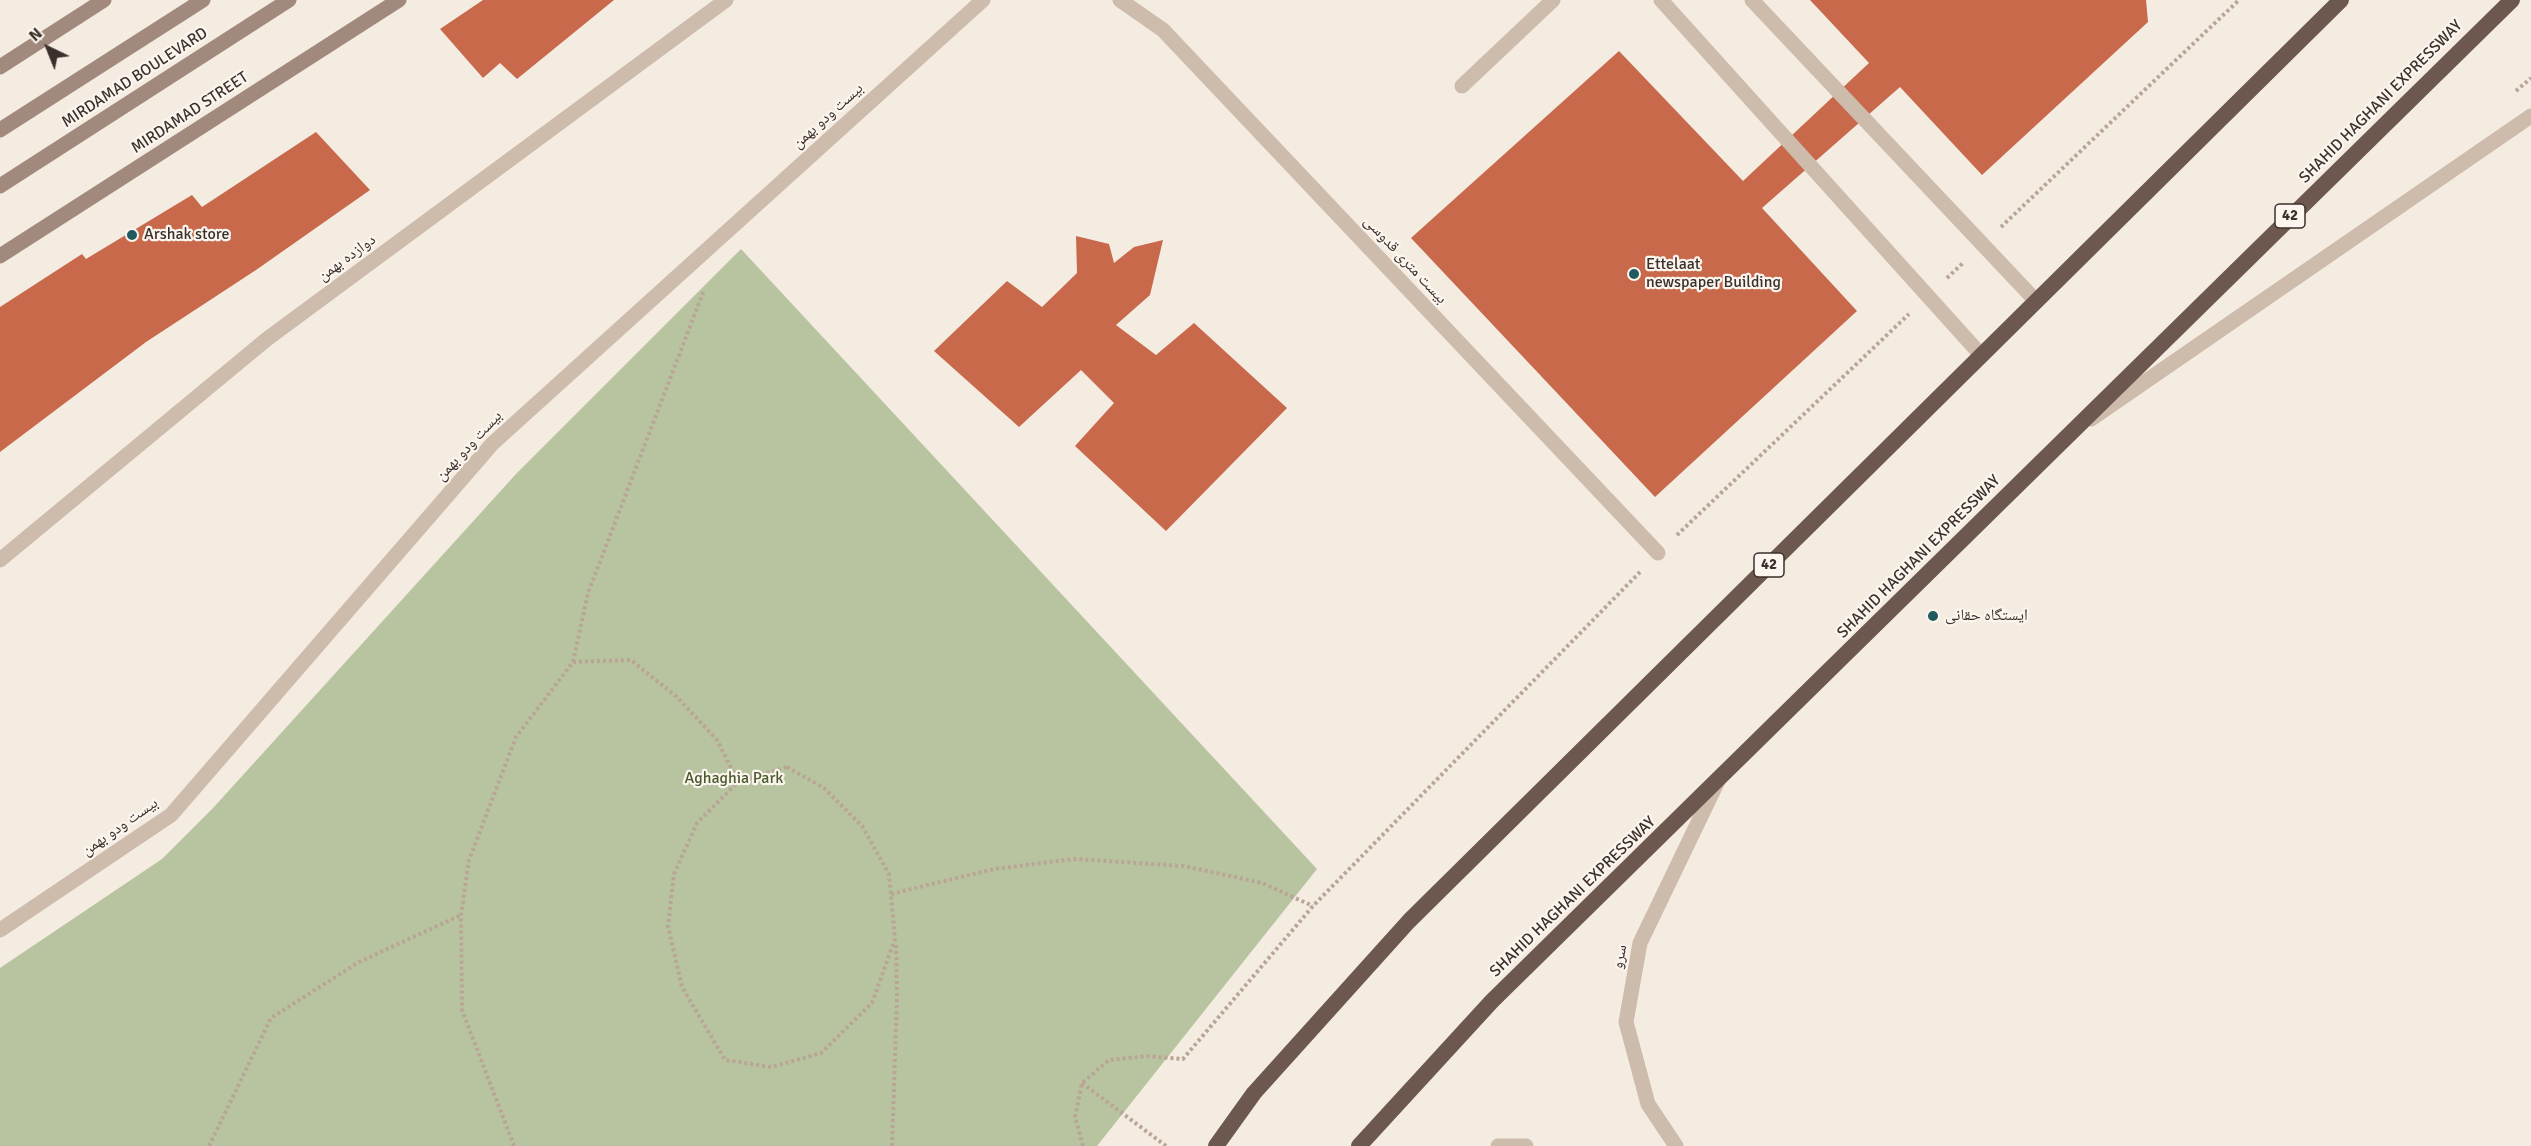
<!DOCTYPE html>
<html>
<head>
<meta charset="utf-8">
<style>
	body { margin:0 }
	#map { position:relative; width:2531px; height:1146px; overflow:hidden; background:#f4ebe1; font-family:Signika,sans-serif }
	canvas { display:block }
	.north { position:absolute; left:18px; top:18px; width:60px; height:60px; -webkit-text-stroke:4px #fbf5ee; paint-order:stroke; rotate:317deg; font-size:16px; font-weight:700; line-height:24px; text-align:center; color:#3b302b }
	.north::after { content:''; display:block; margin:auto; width:21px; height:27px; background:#3b302b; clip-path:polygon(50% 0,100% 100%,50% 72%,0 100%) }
</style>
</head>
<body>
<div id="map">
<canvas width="2531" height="1146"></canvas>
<div class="north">N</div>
</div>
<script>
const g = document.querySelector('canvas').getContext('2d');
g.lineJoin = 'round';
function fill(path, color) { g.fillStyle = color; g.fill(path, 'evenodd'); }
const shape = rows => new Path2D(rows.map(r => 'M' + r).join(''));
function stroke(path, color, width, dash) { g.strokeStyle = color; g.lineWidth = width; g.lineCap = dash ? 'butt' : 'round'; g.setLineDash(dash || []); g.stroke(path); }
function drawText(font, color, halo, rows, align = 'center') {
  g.font = font + ' Signika,"Noto Naskh Arabic",sans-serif'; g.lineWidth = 4.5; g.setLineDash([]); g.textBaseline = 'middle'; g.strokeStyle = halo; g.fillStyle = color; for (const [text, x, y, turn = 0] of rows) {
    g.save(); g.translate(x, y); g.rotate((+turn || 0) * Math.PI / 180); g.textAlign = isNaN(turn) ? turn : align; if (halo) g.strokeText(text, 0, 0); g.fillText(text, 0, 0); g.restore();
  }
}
const green = shape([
	[741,249,1317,869,1097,1146,0,1146,0,968,162,859,214,807,516,474]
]);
const building = shape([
	[483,0,614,0,517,79,500,63,483,78,440,29],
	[1810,0,2146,0,2148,22,1982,175,1900,87,1762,208,1857,311,1655,497,1411,238,1619,51,1743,181,1869,63],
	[316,132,370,190,256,270,146,342,0,452,0,307,82,254,86,259,192,195,202,207],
	[1076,236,1109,244,1114,263,1134,247,1163,240,1150,295,1116,325,1156,355,1194,323,1287,408,1166,531,1075,446,1114,403,1081,370,1019,427,934,351,1007,281,1042,307,1077,273]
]);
const path = shape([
	[2516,91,2531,78],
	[2001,227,2239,0],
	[1947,278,1963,263],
	[1677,535,1909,314],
	[573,662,588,593,704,290],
	[787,767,824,788,862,826,889,874,895,939,872,1003,821,1053,772,1067,725,1060,682,987,668,926,674,874,697,823,738,782,787,767],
	[891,894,994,869,1074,859,1184,866,1262,883,1313,906],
	[1082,1083,1166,1146],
	[209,1146,271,1018,359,962,461,915],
	[514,1146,462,1010,461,915,469,860,516,737,573,662,631,660,677,697,717,740,738,782],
	[892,1146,897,998,896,943],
	[1083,1146,1075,1117,1082,1083,1109,1060,1148,1056,1183,1059,1313,906,1640,572]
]);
const service = shape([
	[1661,0,1981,355],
	[1752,0,2036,301],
	[1462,86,1553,0],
	[2091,419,2531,116]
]);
const minor = shape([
	[1120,0,1163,30,1658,553],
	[0,560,267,339,726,0],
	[0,930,171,815,492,444,983,0]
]);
const tertiary = shape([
	[1498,1146,1526,1146],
	[1676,1146,1648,1104,1626,1022,1640,943,1718,781]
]);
const secondary = shape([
	[0,67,104,0],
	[0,130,203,0],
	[0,186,289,0],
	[0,256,399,0]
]);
const trunk = shape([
	[1216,1146,1254,1093,1409,921,2341,0],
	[1359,1146,1492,1001,2512,0]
]);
const markers = [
	[132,235,6,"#1f5a5e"],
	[1634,274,6,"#1f5a5e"],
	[1933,616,6,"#1f5a5e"]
];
const shields = [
	[2290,216,30],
	[1769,565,30]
];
const shieldNames = [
	["42",2290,216],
	["42",1769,565]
];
const streetNames = [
	["MIRDAMAD BOULEVARD",135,78,-33],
	["SHAHID HAGHANI EXPRESSWAY",2381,102,-45],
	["MIRDAMAD STREET",190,113,-33],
	["بیست ودو بهمن",828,116,-42],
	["دوازده بهمن",347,258,-36],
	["بیست متری قدوسی",1405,260,47],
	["بیست ودو بهمن",469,446,-47],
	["SHAHID HAGHANI EXPRESSWAY",1919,557,-45],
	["بیست ودو بهمن",120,827,-35],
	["SHAHID HAGHANI EXPRESSWAY",1573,897,-44],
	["سرو",1620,957,-79]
];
const poiNames = [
	["Arshak store",144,235],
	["Ettelaat",1646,265],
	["newspaper Building",1646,283],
	["ایستگاه حقانی",1945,616]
];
const parkNames = [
	["Aghaghia Park",734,779]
];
fill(green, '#b8c4a0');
fill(building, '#c8694b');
stroke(path, '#b9a596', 4, [3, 3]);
stroke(service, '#cdbbac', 15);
stroke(minor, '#cdbbac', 15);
stroke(tertiary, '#cdbbac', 15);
stroke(secondary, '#a18a7d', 15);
stroke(trunk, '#6c584f', 16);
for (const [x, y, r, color] of markers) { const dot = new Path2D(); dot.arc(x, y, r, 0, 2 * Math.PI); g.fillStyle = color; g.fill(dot); stroke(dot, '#fbf5ee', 2); }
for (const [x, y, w] of shields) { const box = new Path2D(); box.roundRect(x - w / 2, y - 12, w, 24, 4.5); g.fillStyle = '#fbf5ee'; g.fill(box); stroke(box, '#3b302b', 1.5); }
drawText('bold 15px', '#3b302b', null, shieldNames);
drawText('16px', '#3b302b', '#fbf5ee', streetNames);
drawText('16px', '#3b302b', '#fbf5ee', poiNames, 'left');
drawText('16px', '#4a5a2e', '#fbf5ee', parkNames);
</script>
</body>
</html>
